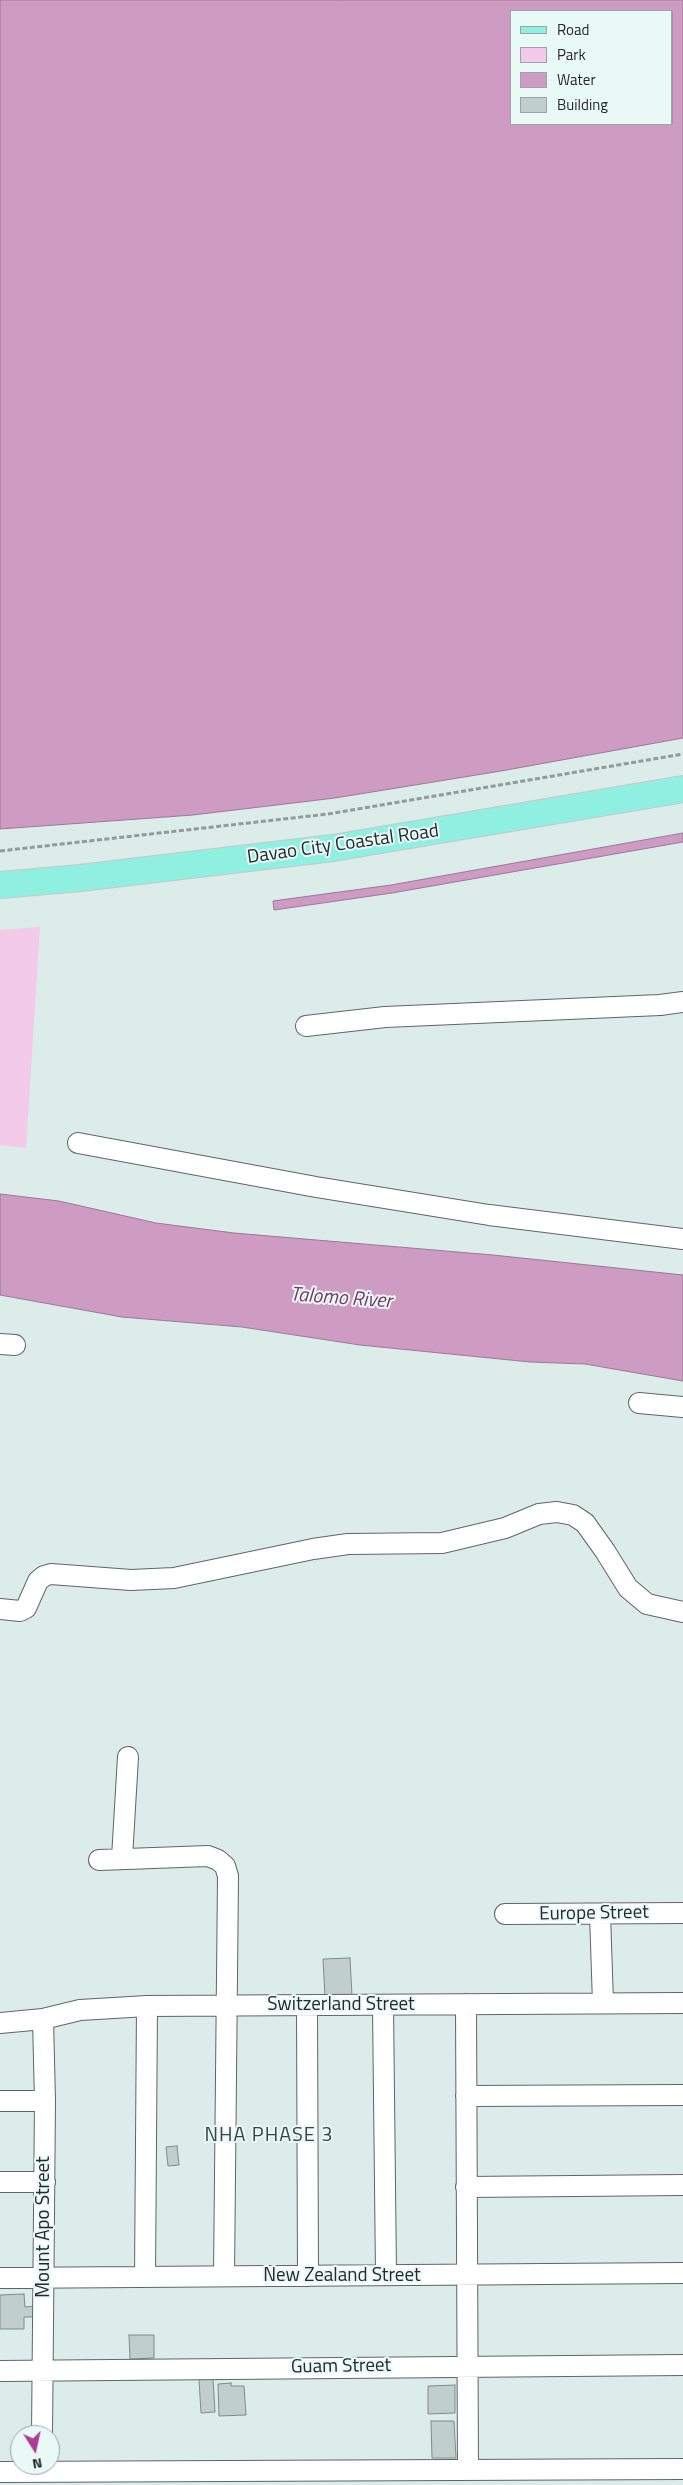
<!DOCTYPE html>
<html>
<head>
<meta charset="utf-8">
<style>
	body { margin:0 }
	#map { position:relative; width:683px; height:2485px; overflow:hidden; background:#dcece8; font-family:"Titillium Web",sans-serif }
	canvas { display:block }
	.legend { position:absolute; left:510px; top:10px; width:162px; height:115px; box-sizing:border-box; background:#e9f9f6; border:1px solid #9aa6a4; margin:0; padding:6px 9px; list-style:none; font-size:15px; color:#242a29 }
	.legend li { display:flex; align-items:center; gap:10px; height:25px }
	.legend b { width:25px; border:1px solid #9aa6a4 }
	.north { position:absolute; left:10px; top:2425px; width:50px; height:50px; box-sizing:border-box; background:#e9f9f6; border:1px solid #9aa6a4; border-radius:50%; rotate:170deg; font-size:14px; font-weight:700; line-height:20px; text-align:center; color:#242a29 }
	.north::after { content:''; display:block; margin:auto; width:18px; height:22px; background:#ab3c9a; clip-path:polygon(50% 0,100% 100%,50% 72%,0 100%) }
</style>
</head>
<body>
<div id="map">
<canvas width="683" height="2485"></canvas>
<ul class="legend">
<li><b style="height:6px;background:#8fefe1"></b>Road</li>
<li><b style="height:14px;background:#f4caea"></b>Park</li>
<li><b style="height:14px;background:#ce9bc3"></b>Water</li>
<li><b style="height:14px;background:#c0cfcb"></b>Building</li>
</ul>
<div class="north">N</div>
</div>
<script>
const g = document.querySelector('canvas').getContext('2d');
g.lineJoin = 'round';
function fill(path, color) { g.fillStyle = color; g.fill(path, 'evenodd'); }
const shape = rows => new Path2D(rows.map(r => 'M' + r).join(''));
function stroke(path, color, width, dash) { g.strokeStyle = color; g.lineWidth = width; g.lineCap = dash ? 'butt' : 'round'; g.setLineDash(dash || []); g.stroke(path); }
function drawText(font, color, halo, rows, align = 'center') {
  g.font = font + ' "Titillium Web",sans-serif'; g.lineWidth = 4; g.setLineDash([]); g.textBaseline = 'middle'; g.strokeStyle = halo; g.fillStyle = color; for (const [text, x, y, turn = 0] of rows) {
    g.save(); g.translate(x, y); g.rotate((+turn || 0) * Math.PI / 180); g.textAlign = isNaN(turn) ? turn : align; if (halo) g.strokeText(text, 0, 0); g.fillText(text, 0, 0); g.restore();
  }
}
const green = shape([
	[40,927,26,1148,0,1145,0,930]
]);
const water = shape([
	[0,0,683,0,683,738,501,771,335,798,193,815,0,829,0,0],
	[512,11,672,11,672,124,512,124,512,11],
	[683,833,683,842,392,893,274,910,273,901,391,885,683,833],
	[0,1194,59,1201,156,1223,234,1233,493,1255,683,1275,683,1381,585,1364,530,1362,360,1345,242,1327,122,1317,0,1295,0,1194]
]);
const building = shape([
	[350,1958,352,1996,325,1997,323,1959,350,1958],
	[177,2146,179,2165,168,2166,166,2147,177,2146],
	[24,2294,25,2307,35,2306,35,2317,24,2317,24,2329,0,2329,0,2295,24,2294],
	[129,2335,154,2335,154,2358,130,2359,129,2335],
	[199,2379,213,2379,215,2412,201,2413,199,2379],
	[231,2383,231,2386,244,2386,246,2415,219,2416,218,2384,231,2383],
	[455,2385,455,2413,428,2414,428,2386,455,2385],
	[431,2421,454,2421,456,2458,432,2458,431,2421]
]);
const path = shape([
	[0,851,328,814,683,754]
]);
const minor = shape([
	[306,1026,385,1017,660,1005,683,1002],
	[78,1143,316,1187,489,1215,683,1239],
	[0,1344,15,1345],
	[639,1403,683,1407],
	[0,1609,20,1611,26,1608,38,1581,44,1576,51,1574,131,1580,174,1578,313,1549,348,1544,442,1543,505,1528,539,1514,557,1512,573,1515,585,1523,605,1551,628,1588,647,1604,683,1612],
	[122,1858,128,1757],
	[99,1860,208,1856,218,1860,225,1866,228,1876,224,2276],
	[505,1914,683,1913],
	[600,1914,603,2003],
	[466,2004,468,2470],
	[307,2005,308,2276],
	[383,2005,386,2275],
	[0,2023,43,2019,80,2010,147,2006,683,2003],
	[466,2096,683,2095],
	[0,2101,45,2101],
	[0,2182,45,2182],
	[466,2187,683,2185],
	[145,2277,147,2006],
	[0,2278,683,2273],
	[0,2371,683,2365],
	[42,2435,45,2101,43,2019],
	[0,2472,683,2469]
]);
const major = shape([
	[0,885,80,878,333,848,683,789]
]);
const streetNames = [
	["Davao City Coastal Road",343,845,-8],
	["Europe Street",594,1914,-1],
	["Switzerland Street",341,2005],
	["Mount Apo Street",44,2227,-90],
	["New Zealand Street",342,2276],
	["Guam Street",341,2367,-1]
];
const waterNames = [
	["Talomo River",341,1299,4]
];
const neighbourhoodNames = [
	["NHA PHASE 3",269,2136]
];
fill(green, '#f4caea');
fill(water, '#ce9bc3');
stroke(water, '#9b7995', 1);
fill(building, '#c0cfcb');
stroke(building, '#7e8c89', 1);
stroke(minor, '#5b6865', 22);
stroke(major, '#c6c8c7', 28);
stroke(path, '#909c99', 3, [5, 2.5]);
stroke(minor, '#fff', 20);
stroke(major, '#8fefe1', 26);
drawText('19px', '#242a29', '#e9f9f6', streetNames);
drawText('italic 20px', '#77396c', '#e9f9f6', waterNames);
g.letterSpacing = '1px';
drawText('20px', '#384542', '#e9f9f6', neighbourhoodNames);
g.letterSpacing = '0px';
</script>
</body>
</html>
